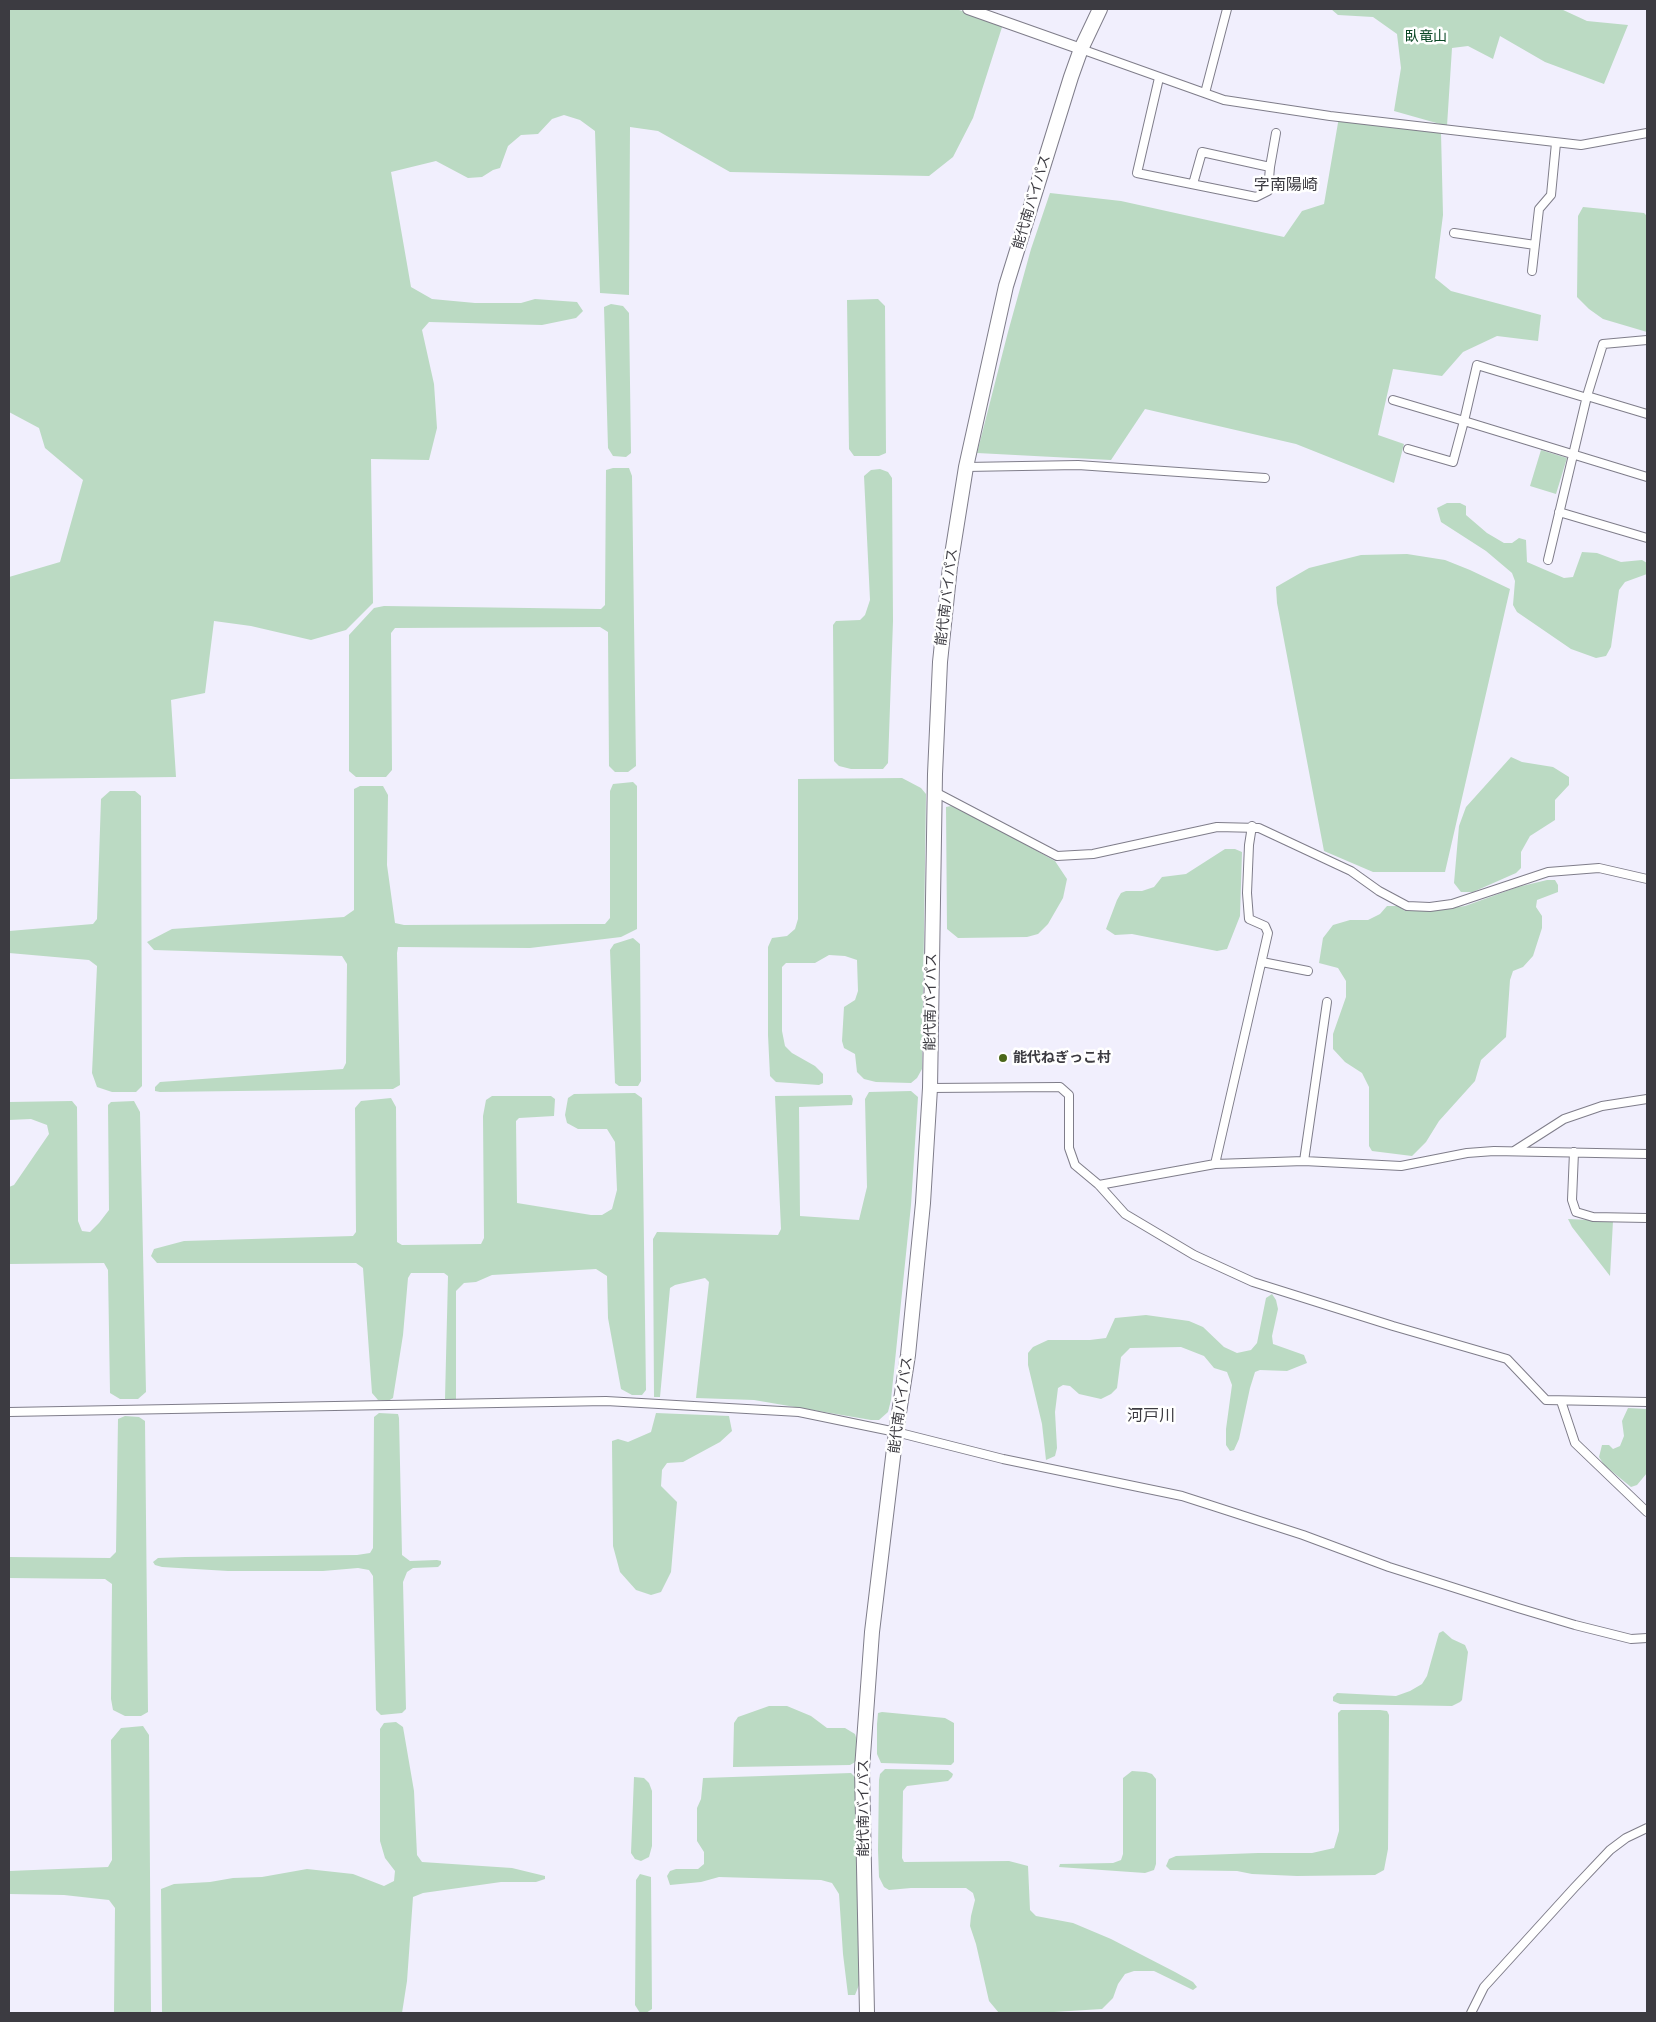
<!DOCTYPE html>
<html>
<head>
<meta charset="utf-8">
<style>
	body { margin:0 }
	#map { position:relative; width:1656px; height:2022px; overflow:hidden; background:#f1effd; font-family:"IBM Plex Sans",sans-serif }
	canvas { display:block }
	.frame { position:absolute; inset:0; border:10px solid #3c3b41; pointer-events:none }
</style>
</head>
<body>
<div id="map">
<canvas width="1656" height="2022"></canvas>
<div class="frame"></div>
</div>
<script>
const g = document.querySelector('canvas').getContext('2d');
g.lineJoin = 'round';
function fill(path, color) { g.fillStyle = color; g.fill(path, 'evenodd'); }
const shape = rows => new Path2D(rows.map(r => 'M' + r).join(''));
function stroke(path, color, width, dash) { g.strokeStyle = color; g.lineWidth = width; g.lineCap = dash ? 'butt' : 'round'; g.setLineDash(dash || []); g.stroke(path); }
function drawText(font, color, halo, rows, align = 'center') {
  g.font = font + ' "IBM Plex Sans","Noto Sans JP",sans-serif'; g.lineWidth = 5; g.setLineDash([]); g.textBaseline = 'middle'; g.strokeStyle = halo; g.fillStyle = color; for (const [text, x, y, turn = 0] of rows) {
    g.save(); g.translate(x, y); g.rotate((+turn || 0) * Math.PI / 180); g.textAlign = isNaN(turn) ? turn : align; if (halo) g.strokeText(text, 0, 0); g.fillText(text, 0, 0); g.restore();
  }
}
const green = shape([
	[9,9,956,9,1003,24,973,118,953,157,929,176,730,172,658,131,630,127,629,295,600,293,595,131,580,120,564,115,552,119,538,134,521,135,508,146,500,168,493,170,482,177,468,178,436,161,391,172,411,287,432,299,475,303,521,303,535,299,577,302,583,311,576,318,542,325,429,322,422,330,434,384,437,428,429,460,371,459,373,603,346,630,311,640,251,626,214,621,205,693,171,700,176,777,9,779,9,577,60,562,83,480,45,448,39,428,9,412],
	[1331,9,1561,9,1587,21,1628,25,1604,84,1545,62,1500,36,1493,59,1468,46,1452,48,1447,126,1394,111,1401,68,1397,34,1373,17,1338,15],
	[1339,117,1441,133,1443,215,1435,278,1451,291,1541,315,1538,341,1497,336,1463,352,1442,376,1393,369,1378,435,1404,444,1394,483,1296,444,1145,409,1111,460,977,453,1008,332,1031,249,1050,193,1121,201,1284,237,1302,211,1324,204],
	[1583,207,1644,213,1647,216,1647,332,1603,319,1589,309,1577,297,1578,216],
	[878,299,885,306,886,453,879,456,854,456,849,449,847,300],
	[611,304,623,306,629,313,631,453,626,457,613,456,608,448,604,307],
	[1541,450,1567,458,1556,494,1530,486],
	[613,468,629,468,632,476,636,766,628,772,615,772,609,766,608,632,600,627,395,628,391,633,392,770,386,777,356,777,349,771,349,635,374,608,384,606,601,609,605,605,606,470],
	[880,469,888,472,892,478,893,621,888,763,883,769,851,769,839,766,834,761,833,625,836,621,860,620,865,615,870,600,864,476,871,470],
	[1447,503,1460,503,1466,506,1466,515,1487,533,1504,543,1512,543,1519,538,1526,540,1527,562,1564,578,1573,577,1582,552,1597,553,1621,562,1642,560,1647,563,1647,574,1625,582,1619,590,1611,647,1606,656,1596,658,1571,649,1517,612,1513,605,1515,581,1512,573,1486,551,1441,522,1437,508],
	[1407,554,1445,560,1470,570,1510,589,1445,872,1373,872,1324,851,1277,603,1276,587,1309,568,1361,555],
	[1511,757,1522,762,1553,767,1569,777,1569,785,1555,800,1555,820,1530,836,1521,852,1521,868,1516,873,1473,892,1461,892,1454,883,1459,826,1466,807],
	[902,778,921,788,926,794,922,1069,917,1078,911,1083,876,1082,864,1079,857,1072,855,1054,844,1048,842,1041,844,1007,855,1000,858,991,857,960,845,956,829,955,815,963,786,963,782,967,782,1031,785,1046,792,1053,815,1066,823,1074,823,1083,819,1085,776,1082,770,1076,768,1035,768,947,772,938,787,936,795,929,798,919,798,779],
	[633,782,637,786,637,929,621,937,530,948,398,947,397,953,400,1085,393,1089,160,1092,155,1091,155,1087,160,1082,343,1069,346,1063,347,964,342,956,154,950,147,942,172,929,344,917,354,910,354,789,360,786,383,786,388,795,387,865,395,923,404,925,579,924,605,924,610,918,610,791,613,784],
	[110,791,135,791,141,796,142,1086,136,1092,112,1092,97,1087,92,1073,97,966,89,960,9,953,9,931,93,924,97,919,101,799],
	[951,806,992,826,1055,861,1067,879,1063,898,1048,924,1038,934,1027,937,958,938,947,929,946,807],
	[1225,849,1235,849,1242,852,1240,916,1227,949,1217,951,1132,934,1115,935,1106,929,1117,900,1121,893,1126,891,1142,891,1154,887,1162,877,1186,874],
	[1547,880,1555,880,1558,885,1558,892,1537,900,1536,907,1542,916,1542,928,1533,956,1523,967,1513,971,1510,980,1506,1037,1481,1060,1475,1081,1439,1121,1426,1142,1412,1156,1372,1151,1369,1146,1369,1087,1362,1073,1345,1062,1333,1049,1333,1034,1346,997,1346,981,1338,968,1319,963,1323,938,1333,925,1350,920,1368,920,1380,914,1387,906,1398,906,1405,911,1430,911,1465,906,1518,887],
	[633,938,640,944,641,1081,638,1086,619,1086,615,1083,610,950,614,944],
	[911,1091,918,1097,911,1205,891,1400,888,1412,879,1420,871,1420,754,1400,696,1398,709,1282,705,1278,675,1285,670,1288,660,1397,654,1397,653,1239,657,1232,778,1235,781,1229,775,1096,851,1095,853,1099,852,1105,799,1107,800,1216,859,1220,867,1187,865,1099,869,1092],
	[635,1093,642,1098,646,1390,642,1395,632,1395,621,1389,608,1318,607,1276,596,1269,492,1275,476,1282,464,1283,456,1291,456,1399,450,1402,445,1399,448,1276,444,1273,411,1273,408,1278,403,1335,393,1398,388,1401,378,1400,372,1393,363,1268,356,1263,157,1263,151,1256,154,1249,184,1241,353,1236,356,1232,355,1108,361,1101,391,1098,396,1107,397,1242,402,1245,481,1244,484,1238,483,1116,486,1100,492,1096,551,1096,555,1099,554,1116,519,1118,516,1121,517,1203,591,1215,602,1215,612,1209,617,1190,615,1142,607,1129,578,1129,567,1123,565,1115,568,1098,574,1094],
	[72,1101,77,1107,78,1221,82,1231,90,1232,99,1223,109,1210,108,1105,111,1102,134,1101,140,1112,146,1392,138,1399,120,1399,110,1393,108,1270,104,1263,9,1264,9,1187,14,1185,49,1134,47,1125,31,1119,9,1120,9,1102],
	[1568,1219,1613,1221,1610,1276,1572,1227],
	[1272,1294,1276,1300,1278,1309,1272,1336,1273,1344,1304,1355,1307,1363,1287,1371,1260,1370,1255,1372,1250,1388,1239,1439,1234,1450,1230,1451,1226,1445,1226,1429,1232,1385,1227,1372,1214,1368,1204,1356,1181,1347,1130,1348,1121,1357,1117,1388,1111,1394,1101,1399,1079,1394,1070,1386,1063,1385,1058,1388,1055,1412,1057,1448,1055,1456,1046,1460,1042,1424,1028,1365,1028,1353,1033,1347,1048,1340,1090,1340,1106,1338,1115,1318,1146,1315,1189,1321,1203,1327,1224,1347,1237,1353,1251,1350,1257,1343,1266,1298],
	[1628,1408,1647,1409,1647,1473,1637,1485,1631,1487,1604,1465,1599,1457,1602,1445,1609,1445,1613,1449,1620,1446,1624,1436,1622,1421],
	[379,1413,398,1414,399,1418,402,1555,410,1561,437,1560,441,1561,441,1564,438,1567,413,1568,407,1572,403,1582,406,1709,402,1713,381,1715,376,1710,373,1576,369,1570,358,1568,323,1571,228,1571,162,1567,155,1565,153,1562,158,1558,185,1557,357,1555,370,1553,373,1548,374,1417],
	[656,1413,729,1416,732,1431,720,1442,683,1462,667,1463,662,1470,661,1486,677,1502,671,1572,661,1592,651,1595,636,1590,620,1572,613,1546,612,1441,618,1439,628,1442,651,1432],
	[125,1416,139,1417,145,1421,148,1712,141,1716,125,1716,113,1710,111,1699,112,1584,105,1579,9,1578,9,1557,110,1558,116,1552,118,1419],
	[1443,1631,1452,1639,1465,1645,1468,1652,1462,1700,1460,1702,1452,1706,1340,1704,1333,1701,1333,1697,1337,1693,1396,1696,1410,1691,1422,1684,1427,1676,1439,1633],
	[769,1706,787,1706,811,1716,827,1728,845,1728,855,1734,859,1747,857,1761,850,1765,733,1767,734,1723,738,1717],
	[1341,1710,1380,1710,1387,1711,1389,1715,1388,1849,1384,1870,1375,1875,1297,1876,1252,1874,1237,1871,1170,1870,1166,1866,1169,1859,1176,1856,1258,1853,1312,1853,1334,1848,1339,1831,1338,1713],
	[882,1712,945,1718,954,1723,954,1762,951,1765,881,1763,877,1754,877,1724,878,1713],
	[396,1722,403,1727,414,1791,417,1855,422,1862,512,1868,545,1876,545,1879,536,1882,501,1882,423,1893,413,1897,407,1981,402,2013,162,2013,161,1889,174,1884,210,1882,233,1878,262,1877,307,1869,353,1874,384,1886,394,1881,395,1871,385,1858,380,1841,380,1729,384,1723],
	[143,1726,149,1735,151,2013,114,2013,115,1908,109,1900,64,1895,9,1894,9,1871,108,1867,112,1860,111,1740,121,1728],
	[885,1769,948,1770,953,1774,952,1777,948,1781,907,1786,903,1791,902,1858,904,1862,1009,1861,1028,1866,1030,1910,1036,1916,1073,1923,1111,1939,1175,1972,1193,1982,1197,1987,1193,1990,1154,1971,1134,1971,1125,1974,1118,1984,1113,1998,1102,2009,1038,2013,999,2013,989,2001,976,1944,970,1926,971,1916,975,1900,973,1893,966,1888,911,1888,889,1890,884,1887,879,1877,878,1850,879,1780,880,1774],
	[1132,1771,1146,1772,1152,1774,1156,1779,1156,1864,1154,1870,1145,1873,1059,1867,1060,1864,1113,1863,1121,1860,1123,1854,1123,1778],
	[851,1773,857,1779,859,1985,855,1995,848,1995,843,1954,839,1894,832,1883,821,1880,719,1877,701,1882,670,1885,667,1876,670,1871,676,1869,698,1869,704,1864,704,1852,697,1841,697,1808,701,1799,703,1778],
	[634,1777,644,1778,649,1783,652,1791,652,1846,649,1857,641,1861,635,1859,631,1853],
	[640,1874,651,1877,652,2009,646,2013,640,2013,635,2005,636,1880]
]);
const minor = shape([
	[1081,49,1224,100,1330,116,1581,145,1647,133],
	[1159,78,1137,173,1256,197,1268,191,1270,167,1202,152,1193,184],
	[1205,93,1227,9],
	[1270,167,1276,133],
	[1454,233,1535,245],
	[1532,271,1539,209,1551,195,1556,143],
	[1587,396,1647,414],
	[1393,400,1464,421,1477,365,1587,398],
	[1408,449,1453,462,1464,421,1647,477],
	[966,467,1078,465,1265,478],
	[1559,512,1647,538],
	[1548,560,1587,396,1603,344,1647,340],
	[935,792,1057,856,1093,854,1217,827,1259,828,1351,871,1379,891,1407,906,1430,907,1452,904,1548,872,1599,868,1647,879],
	[1262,962,1308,971],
	[930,1088,1060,1087,1069,1095,1069,1148,1075,1165,1099,1185,1125,1214,1194,1255,1253,1282,1393,1326,1507,1359,1546,1400,1647,1402],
	[1514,1151,1564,1119,1602,1106,1647,1099],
	[1574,1152,1572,1200,1576,1212,1593,1217,1647,1218],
	[1304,1161,1327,1002],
	[1215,1164,1268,933,1265,926,1249,919,1247,893,1249,845,1252,826],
	[1099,1185,1215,1164,1304,1161,1401,1166,1467,1153,1494,1151,1647,1154],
	[1561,1401,1575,1443,1647,1512],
	[9,1412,606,1401,799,1412,896,1432,1003,1459,1182,1496,1303,1535,1389,1567,1518,1608,1575,1625,1631,1639,1647,1638],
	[1471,2013,1484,1987,1574,1888,1610,1850,1626,1838,1647,1828]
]);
const tertiary = shape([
	[968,9,1081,49]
]);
const trunk = shape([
	[867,2013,862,1769,872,1632,896,1432,908,1355,923,1203,930,1088,935,774,940,662,950,567,966,467,1006,286,1071,77,1081,49,1100,9]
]);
const markers = [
	[1003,1058,5,"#4b671a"]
];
const parkNames = [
	["臥竜山",1426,37]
];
const streetNames = [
	["能代南バイパス",1032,202,-73],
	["能代南バイパス",947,597,-83],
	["能代南バイパス",931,1002,-89],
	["能代南バイパス",901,1405,-82],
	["能代南バイパス",864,1808,-90]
];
const poiNames = [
	["能代ねぎっこ村",1013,1058]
];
const quarterNames = [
	["字南陽崎",1286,185],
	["河戸川",1151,1416]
];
fill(green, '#bbdac3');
stroke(minor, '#7f7d8a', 10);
stroke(tertiary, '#7f7d8a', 12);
stroke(trunk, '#7f7d8a', 16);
stroke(minor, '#fff', 8);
stroke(tertiary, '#fff', 10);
stroke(trunk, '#fff', 14);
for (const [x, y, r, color] of markers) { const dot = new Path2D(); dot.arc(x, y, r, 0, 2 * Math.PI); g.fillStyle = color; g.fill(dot); stroke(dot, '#fff', 2); }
drawText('14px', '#0a4725', '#fff', parkNames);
drawText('14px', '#3c3b41', '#fff', streetNames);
drawText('bold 14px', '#3c3b41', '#fff', poiNames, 'left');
drawText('16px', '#3c3b41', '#fff', quarterNames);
</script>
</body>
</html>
